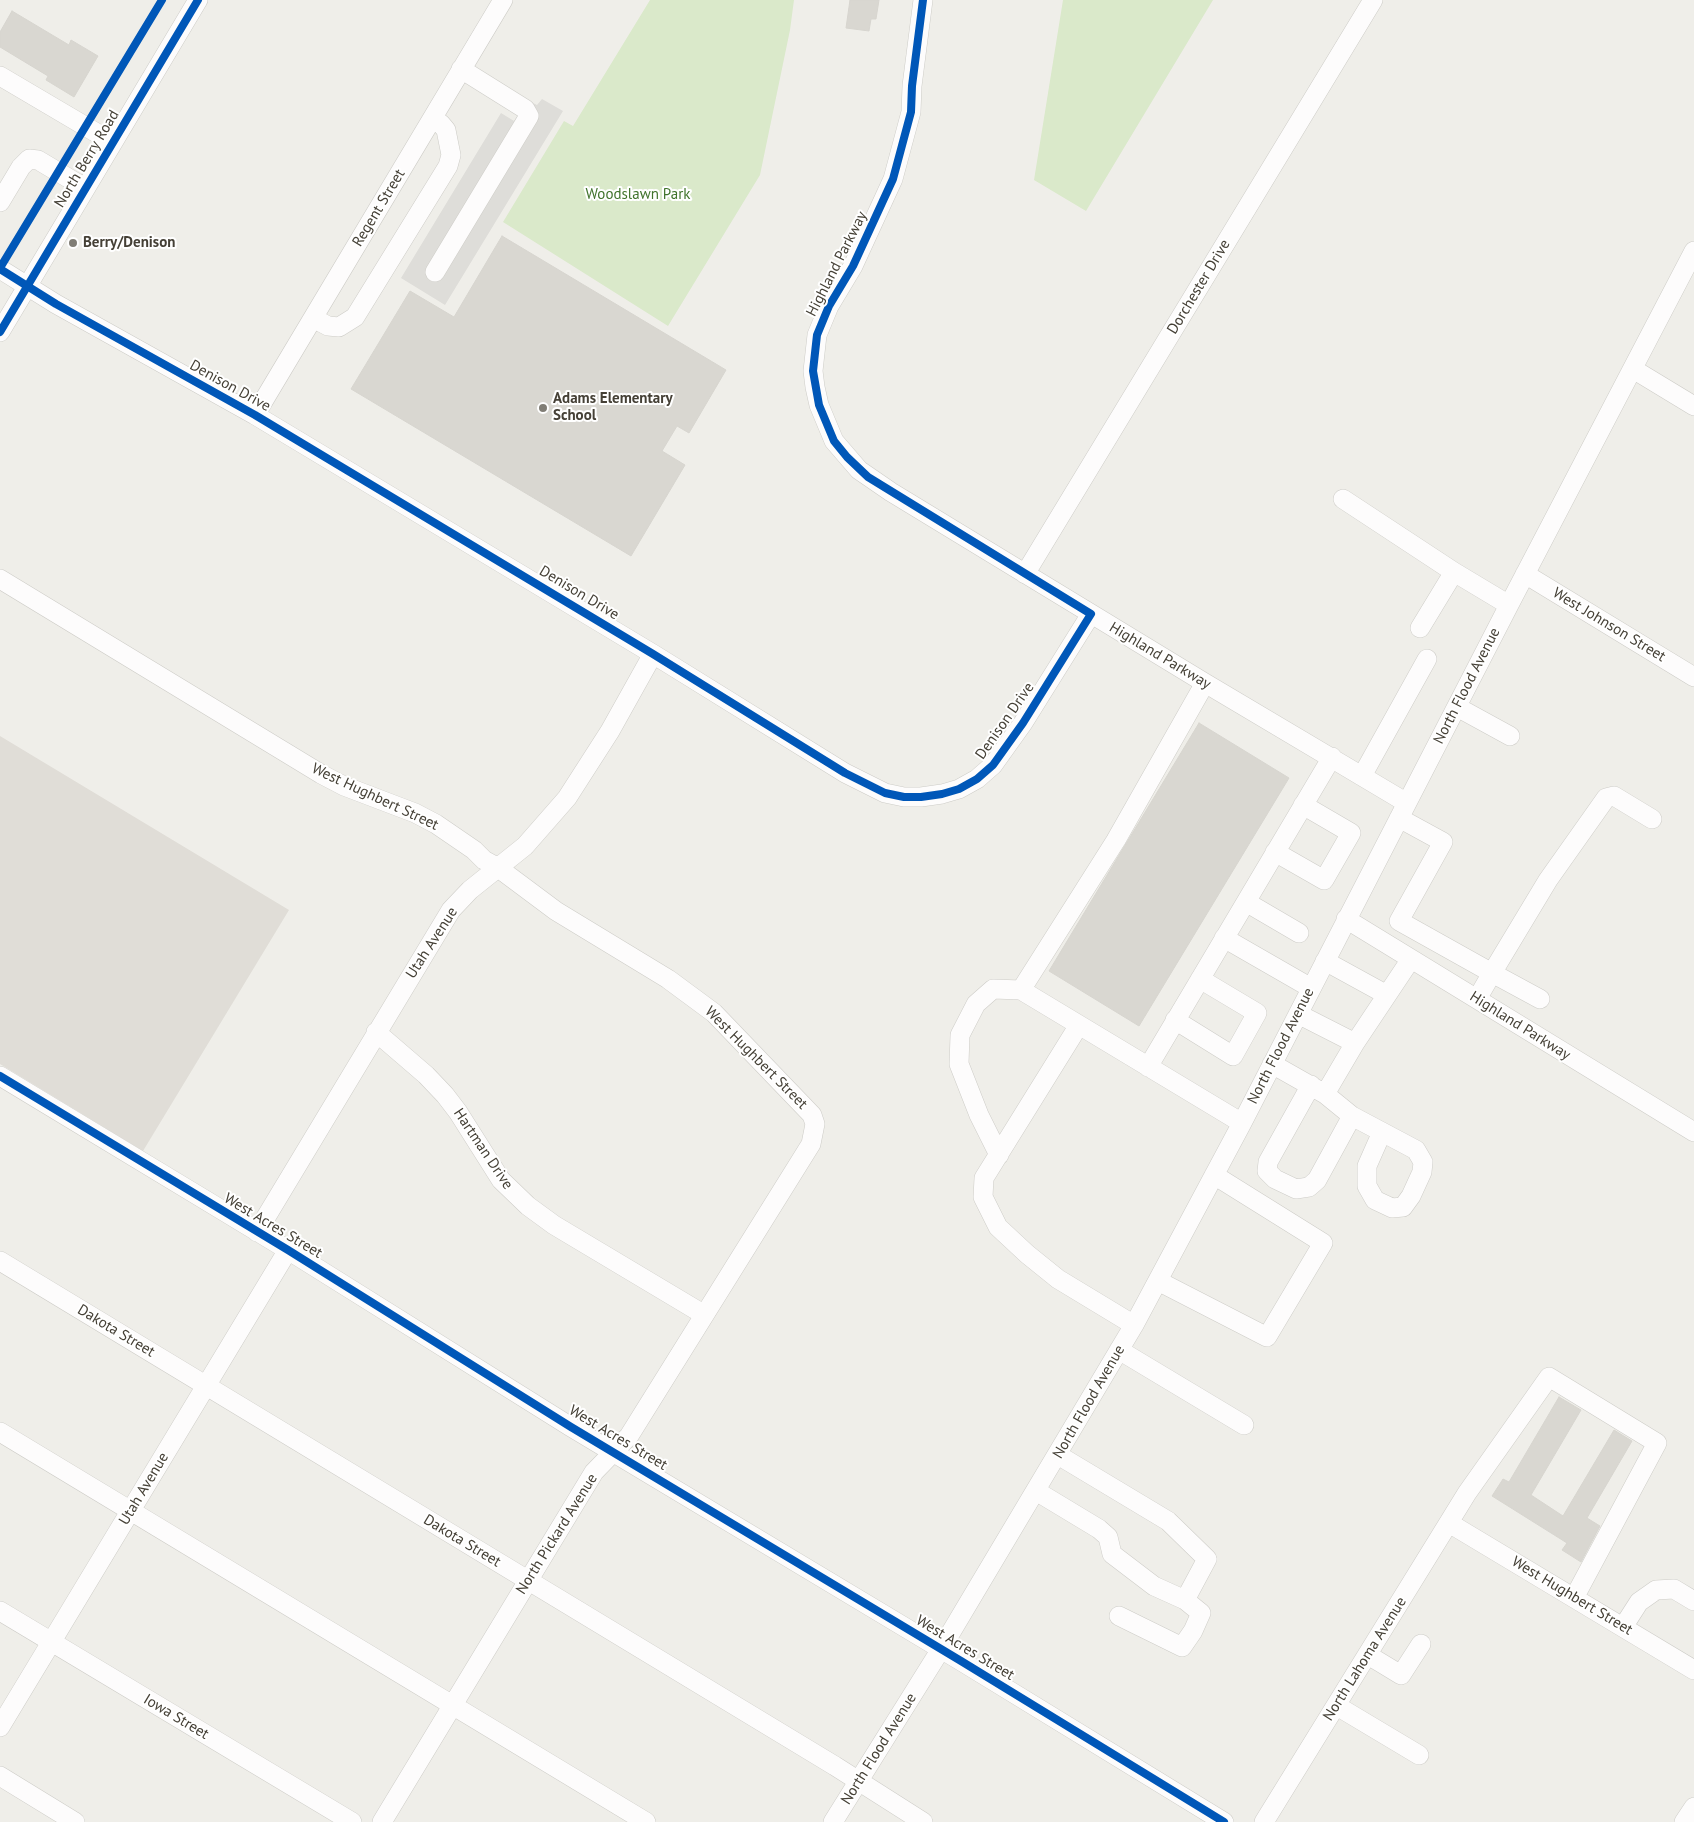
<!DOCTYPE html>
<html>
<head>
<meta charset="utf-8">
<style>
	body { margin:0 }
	canvas { display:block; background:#efeee9 }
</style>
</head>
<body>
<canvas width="1694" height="1822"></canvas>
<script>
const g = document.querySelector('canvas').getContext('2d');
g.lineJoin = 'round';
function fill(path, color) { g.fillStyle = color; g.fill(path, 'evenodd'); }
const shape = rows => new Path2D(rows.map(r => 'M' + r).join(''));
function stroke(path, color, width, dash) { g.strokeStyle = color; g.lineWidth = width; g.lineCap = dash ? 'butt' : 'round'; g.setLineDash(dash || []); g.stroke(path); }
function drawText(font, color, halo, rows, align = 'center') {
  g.font = font + ' "PT Sans",sans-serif'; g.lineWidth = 4; g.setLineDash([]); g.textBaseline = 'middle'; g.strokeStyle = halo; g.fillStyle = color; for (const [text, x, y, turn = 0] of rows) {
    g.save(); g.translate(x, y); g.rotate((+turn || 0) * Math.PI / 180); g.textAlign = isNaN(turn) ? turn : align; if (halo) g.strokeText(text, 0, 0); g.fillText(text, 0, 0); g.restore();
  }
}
const industrial = shape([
	[0,736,289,910,143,1151,0,1064]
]);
const green = shape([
	[650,0,794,0,790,30,760,175,668,326,503,222,564,121,573,126],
	[1063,0,1213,0,1086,211,1034,180]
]);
const parking = shape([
	[542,99,563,111,445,305,401,278,501,113,514,121,527,100,537,105]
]);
const building = shape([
	[850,0,879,0,876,19,871,19,869,31,846,28,850,0],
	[12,11,69,45,71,40,98,56,74,97,46,80,48,76,0,47,0,32,12,11],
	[502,236,726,370,689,433,677,426,662,451,685,465,631,556,351,389,410,291,454,317,502,236],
	[1199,723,1289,778,1139,1026,1049,971,1199,723],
	[1559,1397,1581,1410,1531,1495,1563,1516,1614,1430,1632,1441,1587,1518,1600,1526,1581,1562,1562,1550,1567,1543,1492,1496,1503,1479,1509,1482,1559,1397]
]);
const minor = shape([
	[923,0,912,86,911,112,893,179,853,266,829,306,817,335,813,371,815,387,819,405,834,441,859,470,891,492,1205,683,1407,803],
	[0,76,112,142],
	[0,202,21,167,29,159,38,160,85,188],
	[0,269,56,304,255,415,653,654,845,773,885,793,904,797,921,797,942,794,959,789,977,779,993,765,1023,723,1091,614],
	[435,272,529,116,525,109,461,69],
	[313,318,328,326,339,327,355,317,448,166,451,155,446,130,441,124,433,118],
	[0,332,198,0],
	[1633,369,1694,406],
	[255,415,503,0],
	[1343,499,1454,572,1509,605],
	[1025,574,1373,0],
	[1525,574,1694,677],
	[0,579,321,774,344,786,415,813,436,824,474,850,484,860,497,867,556,911,668,979,714,1013,812,1115,815,1124,811,1144,629,1436,594,1472,382,1822],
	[1420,628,1454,572],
	[1205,683,1116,840,1021,990,1242,1123],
	[1457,707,1510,736],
	[1362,776,1427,659],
	[1399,818,1443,842,1399,921,1492,973,1477,999],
	[1275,852,1324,880,1351,833,1303,805],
	[1246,902,1299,933],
	[1346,919,1694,1132],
	[1224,938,1311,988],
	[1325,961,1387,995],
	[1540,999,1492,973,1548,880,1606,798,1614,796,1652,819],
	[1298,1014,1355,1043],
	[1175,1020,1233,1056,1257,1013,1200,979],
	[1079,1025,984,1178,983,1197,998,1227,1027,1254,1058,1279,1134,1325],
	[376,1032,426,1075,445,1095,458,1112,501,1180,528,1206,554,1225,703,1314],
	[1272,1064,1325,1094,1355,1043,1411,959],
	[1148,1067,1332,757],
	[0,1076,288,1250,571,1427,961,1661,1224,1822],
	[1311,1085,1268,1162,1267,1171,1275,1179,1296,1189,1309,1187,1317,1180,1352,1116],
	[1325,1094,1352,1116,1416,1150,1423,1162,1422,1172,1411,1196,1403,1207,1392,1208,1375,1200,1367,1186,1367,1166,1382,1132],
	[999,1155,979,1115,959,1064,960,1035,976,1004,993,989,1021,990],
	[257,1232,451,910,470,890,525,846,567,798,610,731,653,654],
	[0,1261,835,1766,923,1822],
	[1158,1281,1267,1337,1323,1243,1214,1175],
	[1119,1350,1244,1425],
	[0,1432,646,1822],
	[1058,1455,1168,1521,1207,1559,1185,1600],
	[1036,1491,1099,1529,1108,1537,1112,1554,1154,1586,1185,1600,1201,1613,1193,1631,1182,1647,1119,1616],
	[1449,1523,1694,1670],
	[0,1611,352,1822],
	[1623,1627,1639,1602,1656,1590,1674,1589,1694,1601],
	[1368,1655,1401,1675,1421,1644],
	[1337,1706,1419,1755],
	[0,1727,288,1250],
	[0,1776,75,1822],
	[833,1822,941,1649,1134,1325,1242,1123,1509,605,1694,251],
	[1264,1822,1467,1493,1549,1377,1657,1443,1574,1598],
	[1684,1822,1694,1807]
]);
const cycleway = shape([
	[0,268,162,0],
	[0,269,56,304,255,415,653,654,845,773,885,793,904,797,921,797,942,794,959,789,977,779,993,765,1023,723,1091,614,868,477,847,457,834,441,819,405,813,371,817,335,829,306,853,266,893,179,911,112,912,86,923,0],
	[0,332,198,0],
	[0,1076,288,1250,571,1427,961,1661,1224,1822]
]);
const markers = [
	[73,243,5,"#807d75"],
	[543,408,5,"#807d75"]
];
const streetNames = [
	["North Berry Road",87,159,-59],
	["Regent Street",379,208,-59],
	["Highland Parkway",837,264,-63],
	["Dorchester Drive",1199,287,-59],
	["Denison Drive",230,386,29],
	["Denison Drive",579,593,31],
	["West Johnson Street",1609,625,31],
	["Highland Parkway",1160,656,31],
	["North Flood Avenue",1467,686,-63],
	["Denison Drive",1005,721,-55],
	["West Hughbert Street",375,797,25],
	["Utah Avenue",432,943,-57],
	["Highland Parkway",1520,1026,32],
	["North Flood Avenue",1281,1046,-63],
	["West Hughbert Street",756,1058,45],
	["Hartman Drive",483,1149,56],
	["West Acres Street",273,1226,31],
	["Dakota Street",116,1331,31],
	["North Flood Avenue",1089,1402,-60],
	["West Acres Street",618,1438,31],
	["Utah Avenue",144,1489,-59],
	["North Pickard Avenue",557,1534,-58],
	["Dakota Street",462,1541,31],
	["West Hughbert Street",1572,1596,31],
	["West Acres Street",965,1648,31],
	["North Lahoma Avenue",1365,1659,-58],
	["Iowa Street",176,1717,31],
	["North Flood Avenue",879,1749,-58]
];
const parkNames = [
	["Woodslawn Park",638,195]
];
const poiNames = [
	["Berry/Denison",83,243],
	["Adams Elementary",553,399],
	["School",553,416]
];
fill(industrial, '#e0ddd7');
fill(green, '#dae9ca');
fill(parking, '#deddd9');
fill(building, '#d9d7d1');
stroke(building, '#d7d5cf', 1);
stroke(minor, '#cdccc7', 20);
stroke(minor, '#fdfcfc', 19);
stroke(cycleway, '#0057b8', 8);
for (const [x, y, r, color] of markers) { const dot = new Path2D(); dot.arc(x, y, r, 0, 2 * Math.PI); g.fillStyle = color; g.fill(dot); stroke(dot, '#fff', 2); }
drawText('15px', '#454036', '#fff', streetNames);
drawText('15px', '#40732c', '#fff', parkNames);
drawText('bold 15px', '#454036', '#fff', poiNames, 'left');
</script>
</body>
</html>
